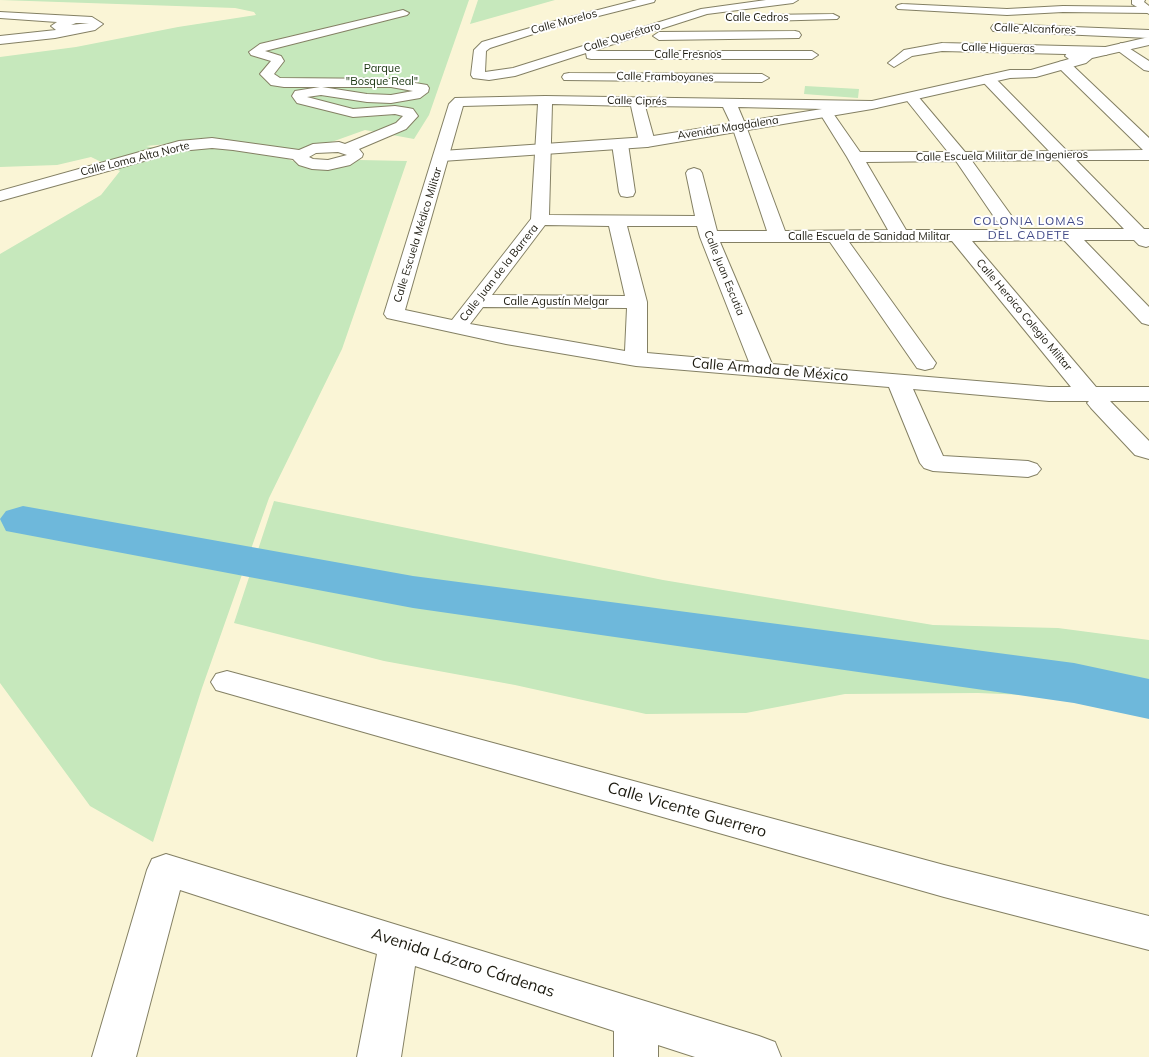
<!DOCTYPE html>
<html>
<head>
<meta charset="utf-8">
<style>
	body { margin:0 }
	canvas { display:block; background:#faf5d6 }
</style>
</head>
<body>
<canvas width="1149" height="1057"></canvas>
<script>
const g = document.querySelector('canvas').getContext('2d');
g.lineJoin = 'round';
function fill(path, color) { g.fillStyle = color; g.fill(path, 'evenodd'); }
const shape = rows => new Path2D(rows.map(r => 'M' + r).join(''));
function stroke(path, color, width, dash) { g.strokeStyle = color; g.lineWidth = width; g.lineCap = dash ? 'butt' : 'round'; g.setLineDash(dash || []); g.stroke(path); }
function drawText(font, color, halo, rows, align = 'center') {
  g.font = font + ' Mulish,sans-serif'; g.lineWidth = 4; g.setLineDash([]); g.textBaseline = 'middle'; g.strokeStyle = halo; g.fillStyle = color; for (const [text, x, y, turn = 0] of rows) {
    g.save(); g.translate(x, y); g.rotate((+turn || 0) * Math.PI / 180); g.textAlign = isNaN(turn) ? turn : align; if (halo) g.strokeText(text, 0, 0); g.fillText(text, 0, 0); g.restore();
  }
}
const green = shape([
	[0,0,469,0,429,115,414,139,365,130,326,144,302,150,254,144,189,142,146,146,175,152,209,148,278,155,313,169,340,167,359,160,407,161,342,349,269,498,202,688,153,842,90,806,0,683,0,254,101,195,120,171,91,157,57,165,0,167,0,57,76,47,178,27,256,15,254,12,235,8],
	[478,0,555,0,470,24],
	[805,86,859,89,858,98,804,94],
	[274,501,663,580,933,625,1058,628,1149,640,1149,711,1100,698,978,693,845,694,746,713,646,714,515,685,384,661,234,623]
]);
const river = shape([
	[23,506,413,576,1074,663,1149,679,1149,719,1074,703,413,608,6,531,0,519,6,511,23,506]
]);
const minor = shape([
	[637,0,655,0,654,2,555,27,490,48,486,51,485,72,513,68,701,9,766,0,798,0,793,3,707,14,592,51,812,51,818,55,812,59,591,59,587,58,586,53,515,76,489,80,473,78,471,75,474,50,482,42,547,23,637,0],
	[902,4,1007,9,1063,6,1147,7,1149,7,1149,13,1063,12,1007,15,898,9,896,7,898,5,902,4],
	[403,10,409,13,407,15,265,51,281,56,284,61,274,74,280,78,391,79,427,85,429,88,428,92,420,98,391,103,367,102,321,95,307,97,353,109,395,106,408,108,413,109,418,116,406,129,359,149,363,154,362,157,350,165,328,170,312,169,299,165,293,159,233,150,212,148,180,151,0,201,0,191,179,141,212,138,299,150,313,144,339,142,345,144,396,123,403,116,395,114,353,117,297,103,292,96,295,91,320,87,284,87,271,85,260,74,271,61,251,55,249,52,260,44,403,10],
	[322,87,391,87,413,91,391,95,367,94,322,87],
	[338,152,347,155,328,160,313,159,309,157,316,153,338,152],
	[0,12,92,17,103,24,95,30,55,38,0,44,0,36,56,30,51,26,57,22,0,18,0,12],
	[76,23,89,23,71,25,76,23],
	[833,14,839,17,837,19,765,21,759,18,765,15,833,14],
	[997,24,1149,30,1149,38,993,31,991,28,993,25,997,24],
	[795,31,799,32,801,35,799,38,659,40,653,36,659,32,795,31],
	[942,43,1106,47,1112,51,1106,55,942,51,912,56,894,67,888,63,904,50,942,43],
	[1121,43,1149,61,1149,71,1144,70,1117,50,1115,47,1121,43],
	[1064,61,1069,62,1149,138,1149,160,1076,160,1144,229,1149,229,1149,246,1146,247,1139,245,1134,240,1084,240,1149,307,1149,325,1142,323,1064,240,972,241,1096,387,1149,387,1149,401,1110,401,1149,441,1149,459,1135,455,1091,408,1087,403,1089,401,1049,401,913,389,943,456,1028,461,1037,464,1041,469,1037,474,1028,477,933,471,924,468,920,463,889,387,636,366,506,344,387,318,384,314,449,104,455,98,545,96,872,101,877,102,879,105,877,108,830,109,860,152,948,152,904,97,911,93,916,94,965,152,1049,151,983,82,981,79,983,76,988,75,993,76,1067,151,1143,150,1059,68,1058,65,1059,62,1064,61],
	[538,104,531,219,452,320,405,310,463,106,538,104],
	[552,104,631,106,639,142,642,145,647,147,652,145,655,142,645,106,723,107,732,126,767,231,717,231,702,173,700,170,694,168,688,170,686,173,695,216,549,215,552,104],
	[738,107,823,109,819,112,847,157,888,230,785,231,746,126,738,107],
	[1058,160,1124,229,1021,229,972,161,1058,160],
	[956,161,1003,230,906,230,866,162,956,161],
	[545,225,609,226,625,296,492,295,545,225],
	[627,226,697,226,700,237,749,362,647,353,647,302,627,226],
	[952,241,1071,387,1049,387,772,364,720,242,830,242,917,368,925,370,933,368,936,363,849,242,952,241],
	[483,307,627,308,625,351,470,324,483,307],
	[569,73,762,74,769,78,762,82,564,80,562,77,564,74,569,73],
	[620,139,625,141,628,144,635,192,633,196,627,197,621,196,619,192,612,144,615,141,620,139],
	[227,671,944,865,1149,916,1149,950,944,897,216,690,211,682,216,674,227,671],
	[166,854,759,1036,775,1042,781,1057,695,1057,658,1045,658,1057,614,1057,614,1031,415,966,401,1057,357,1057,377,954,180,890,136,1057,92,1057,147,870,152,859,166,854]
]);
const major = shape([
	[1132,0,1145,0,1144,2,1149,6,1149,14,1132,4,1132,0],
	[1149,37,1149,45,1092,58,1086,63,1036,77,1010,78,872,109,647,147,442,161,436,159,434,156,436,153,442,151,647,137,872,101,1010,70,1031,70,1069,59,1065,56,1067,53,1088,51,1149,37]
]);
const farStreetnames = [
	["Calle Cedros",757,18],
	["Calle Morelos",564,22,-15],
	["Calle Alcanfores",1035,29,2],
	["Calle Querétaro",622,37,-17],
	["Calle Higueras",998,48,1],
	["Calle Fresnos",688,55],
	["Calle Framboyanes",665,77,1],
	["Calle Ciprés",637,101,1],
	["Avenida Magdalena",728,128,-9],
	["Calle Escuela Militar de Ingenieros",1002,156,-1],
	["Calle Loma Alta Norte",135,159,-14],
	["Calle Escuela Médico Militar",418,235,-73],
	["Calle Escuela de Sanidad Militar",869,237],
	["Calle Juan de la Barrera",499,273,-52],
	["Calle Juan Escutia",724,273,68],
	["Calle Agustín Melgar",556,302],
	["Calle Heroico Colegio Militar",1024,315,50]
];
const farParknames = [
	["Parque",382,69],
	["\"Bosque Real\"",382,82]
];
const farNeighbourhoodnames = [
	["COLONIA LOMAS",1029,221],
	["DEL CADETE",1029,235]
];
const streetNames = [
	["Calle Armada de México",770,370,5]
];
const nearStreetnames = [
	["Calle Vicente Guerrero",687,810,16],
	["Avenida Lázaro Cárdenas",463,963,18]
];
fill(green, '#c6e8bc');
fill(river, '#6eb8db');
stroke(minor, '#848064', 2);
stroke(major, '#848064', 2);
fill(minor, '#fff');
fill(major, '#fff');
drawText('11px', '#1d1b10', '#fff', farStreetnames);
drawText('11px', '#15310b', '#fff', farParknames);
g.letterSpacing = '1px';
drawText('12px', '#424b88', '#fff', farNeighbourhoodnames);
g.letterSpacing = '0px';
drawText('14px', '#1d1b10', '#fff', streetNames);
drawText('16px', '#1d1b10', '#fff', nearStreetnames);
</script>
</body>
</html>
